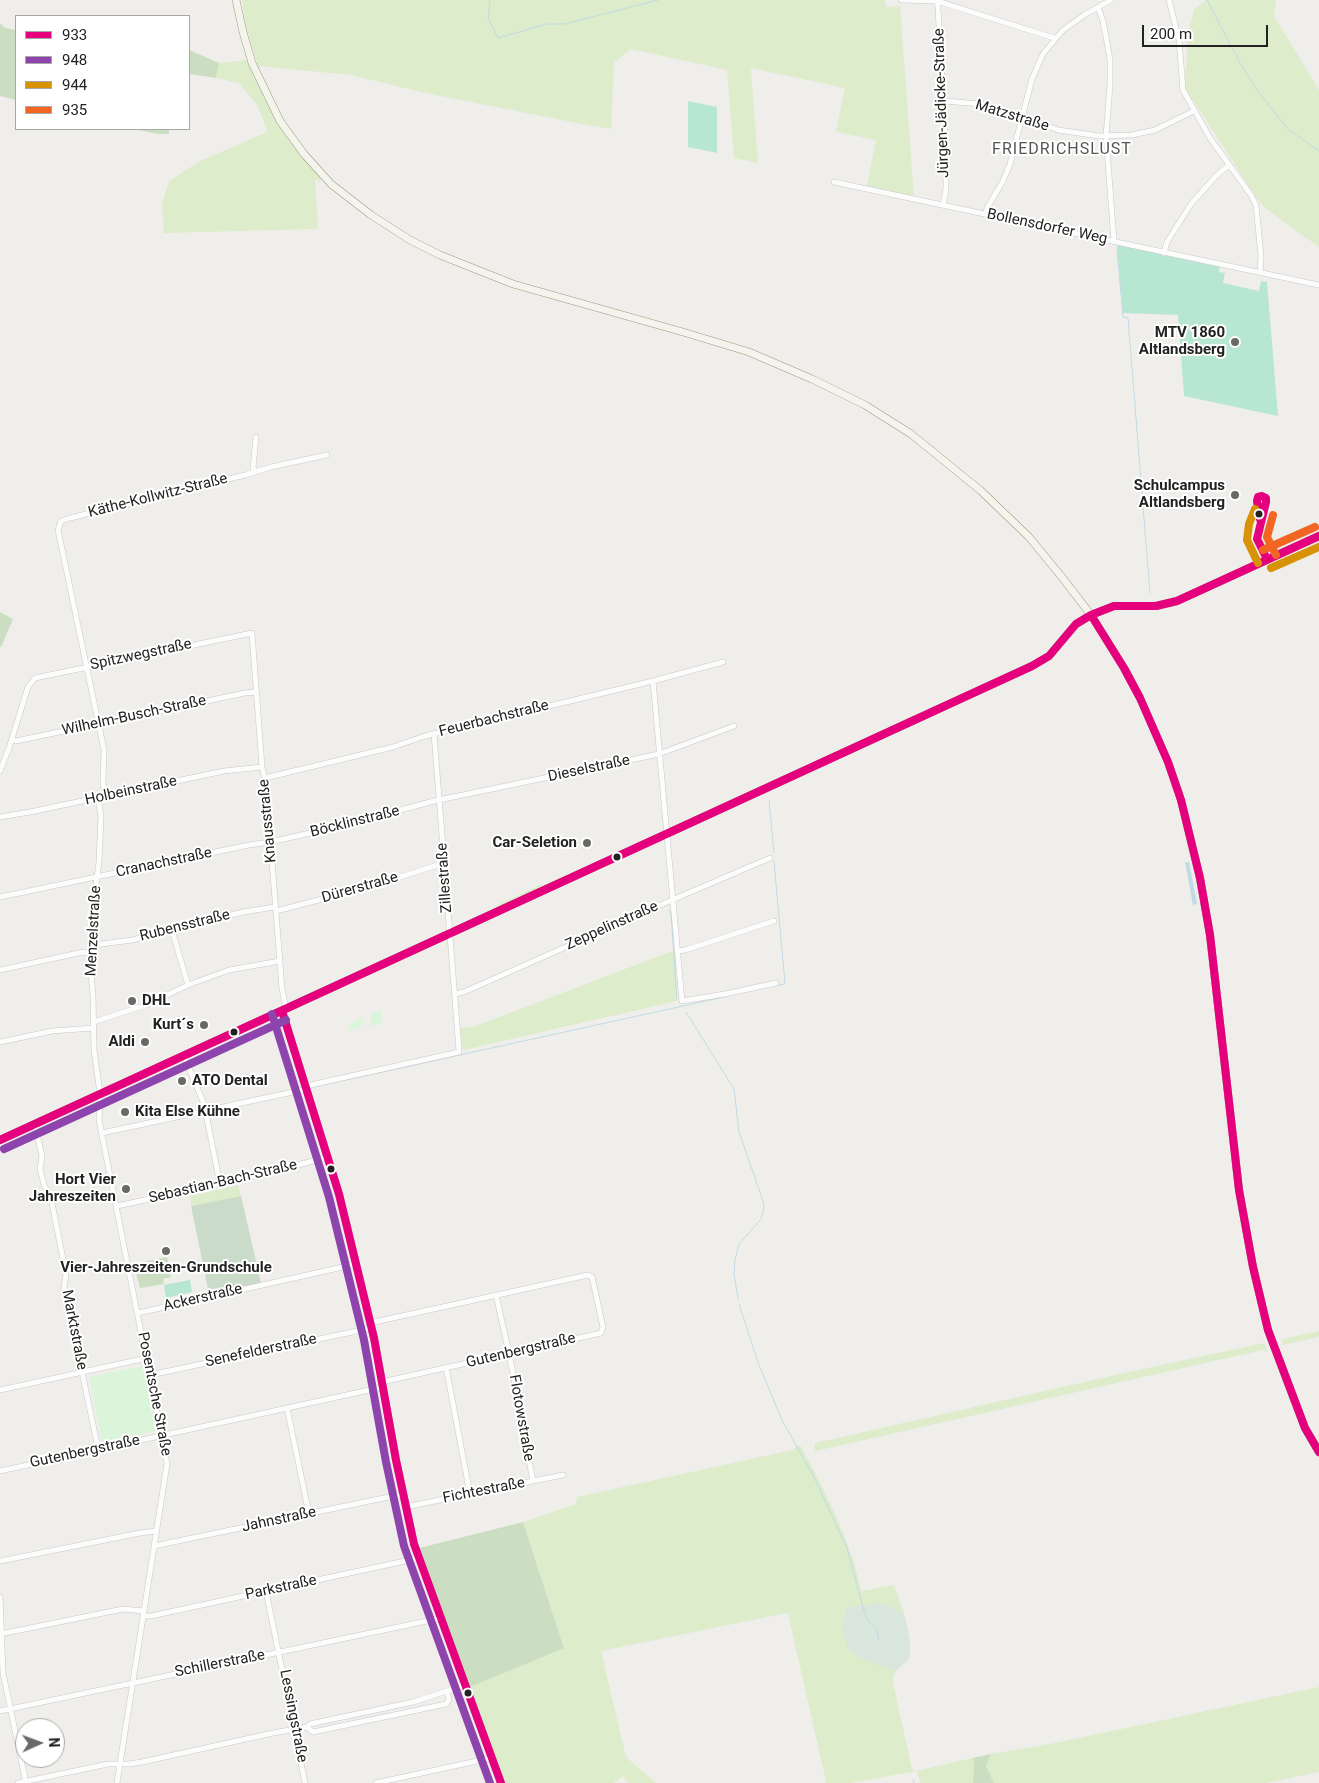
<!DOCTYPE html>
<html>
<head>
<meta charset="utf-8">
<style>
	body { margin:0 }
	#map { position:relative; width:1319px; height:1783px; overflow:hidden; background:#f0eeeb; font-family:Roboto,sans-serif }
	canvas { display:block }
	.legend { position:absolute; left:15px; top:15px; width:175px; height:115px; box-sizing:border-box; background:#fff; border:1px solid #a7a7a7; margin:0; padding:6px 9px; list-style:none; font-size:15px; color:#222 }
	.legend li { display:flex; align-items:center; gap:10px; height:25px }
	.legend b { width:25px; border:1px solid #a7a7a7 }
	.north { position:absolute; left:15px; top:1718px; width:50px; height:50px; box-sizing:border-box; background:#fff; border:1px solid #a7a7a7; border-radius:50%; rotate:88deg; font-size:14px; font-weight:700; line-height:20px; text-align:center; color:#222 }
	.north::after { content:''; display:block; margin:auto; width:18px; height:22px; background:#6a6968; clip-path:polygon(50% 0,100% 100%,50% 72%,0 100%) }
	.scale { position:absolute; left:1142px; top:25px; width:126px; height:22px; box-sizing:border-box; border:2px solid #222; border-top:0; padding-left:6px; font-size:15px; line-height:18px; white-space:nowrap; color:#222; -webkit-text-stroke:4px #fff; paint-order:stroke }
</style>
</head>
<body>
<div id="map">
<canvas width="1319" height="1783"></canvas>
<ul class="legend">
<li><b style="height:6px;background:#e5007d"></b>933</li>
<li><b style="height:6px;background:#8e44ad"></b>948</li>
<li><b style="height:6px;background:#d79205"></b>944</li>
<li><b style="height:6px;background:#f26522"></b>935</li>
</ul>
<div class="north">N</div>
<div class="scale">200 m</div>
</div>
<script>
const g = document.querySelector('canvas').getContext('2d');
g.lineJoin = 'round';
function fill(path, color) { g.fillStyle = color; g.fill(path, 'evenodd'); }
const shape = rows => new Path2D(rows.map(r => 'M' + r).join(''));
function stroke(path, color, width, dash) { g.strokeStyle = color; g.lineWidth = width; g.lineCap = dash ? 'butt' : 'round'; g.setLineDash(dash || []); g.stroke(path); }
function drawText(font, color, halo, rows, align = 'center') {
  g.font = font + ' Roboto,sans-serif'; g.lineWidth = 4; g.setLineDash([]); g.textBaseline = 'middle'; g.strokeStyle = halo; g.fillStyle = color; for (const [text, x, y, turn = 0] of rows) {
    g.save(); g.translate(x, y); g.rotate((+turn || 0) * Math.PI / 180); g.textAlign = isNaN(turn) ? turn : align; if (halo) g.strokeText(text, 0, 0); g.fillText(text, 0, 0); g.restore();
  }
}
const grass = shape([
	[242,0,885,0,886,7,900,6,914,196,867,186,876,140,836,132,845,88,751,68,758,163,734,158,727,70,630,49,614,63,611,129,592,126,421,92,351,75,258,66,246,27],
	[1206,0,1276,0,1274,16,1319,90,1319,247,1266,209,1256,197,1185,88,1188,35,1194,9],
	[247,60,259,87,278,123,319,175,321,182,315,179,318,229,164,233,162,204,169,181,200,161,267,132,266,127,257,105,239,83,216,78,219,63],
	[1263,526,1268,528,1278,549,1274,551,1267,550,1262,544,1260,535],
	[542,884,543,889,498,910,496,906],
	[675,950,677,1001,463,1050,460,1028,473,1027],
	[238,1185,241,1196,191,1206,190,1196],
	[1319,1331,1319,1337,1283,1345,1282,1339],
	[1264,1343,1268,1353,1265,1350,1263,1350,816,1451,814,1448,815,1443,1133,1371],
	[800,1445,820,1482,840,1525,854,1562,861,1590,862,1591,894,1585,905,1616,889,1605,882,1665,896,1671,893,1677,893,1683,912,1769,916,1771,972,1758,974,1761,973,1783,921,1783,916,1771,851,1783,825,1783,826,1781,788,1614,787,1613,601,1651,626,1757,656,1783,628,1783,623,1776,614,1783,504,1783,470,1687,564,1647,523,1522,576,1504,577,1497,792,1450],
	[1319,1687,1319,1772,1267,1783,994,1783,986,1766,991,1754,1055,1743]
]);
const forest = shape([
	[0,23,5,28,16,30,16,100,0,96],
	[189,50,219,63,216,78,189,74],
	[135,129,169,129,169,134,157,134],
	[0,612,13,619,1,647,0,647],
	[167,1257,171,1277,163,1279,164,1284,140,1288,134,1264],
	[523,1522,564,1648,470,1687,419,1548],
	[991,1754,986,1766,994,1783,973,1783,974,1761,972,1758]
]);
const wetland = shape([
	[877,1603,889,1605,905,1616,910,1640,910,1656,908,1660,896,1671,863,1659,848,1649,842,1626,847,1608]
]);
const cemetery = shape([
	[241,1196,261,1283,209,1294,191,1206]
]);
const park = shape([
	[381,1010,382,1022,371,1027,371,1014],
	[363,1017,363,1025,349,1031,349,1024],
	[144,1366,156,1431,102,1442,89,1377]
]);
const pitch = shape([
	[688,101,717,107,717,153,688,147],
	[1117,245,1220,267,1219,272,1225,273,1223,283,1259,291,1261,281,1267,282,1278,416,1184,396,1178,315,1123,313],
	[190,1280,192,1292,166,1298,164,1285]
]);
const water = shape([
	[1185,862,1189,862,1197,904,1193,905]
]);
const stream = shape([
	[489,0,490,4,488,18,498,38,547,24,564,24,658,0],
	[1207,0,1240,63,1259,93,1289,130,1319,151],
	[1117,249,1123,317,1128,318,1150,593],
	[769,800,774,853],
	[774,861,785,984,775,986],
	[669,910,671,914,677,999],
	[686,1012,734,1089,739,1132,763,1201,764,1208,761,1219,739,1244,735,1260,734,1274,738,1299],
	[314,1087,724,997],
	[739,1304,759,1365,782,1420,814,1477,847,1548,863,1607,867,1619,877,1630,879,1641],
	[913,1780,914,1783]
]);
const minor = shape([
	[901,0,937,1,1054,38],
	[937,0,938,8,946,150,946,189,943,205],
	[1169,0,1179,40,1183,90,1210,138,1251,195,1256,205,1261,256,1260,273],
	[1098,7,1103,21,1110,59,1110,85,1106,136,1114,241],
	[944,101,981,104,1022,116,1058,130,1099,136,1132,135,1155,130,1194,111],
	[834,182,1319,285],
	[986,214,987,208,1003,181,1010,164,1032,79,1043,54,1062,31,1084,15,1111,0],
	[1164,253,1167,242,1191,204,1216,176,1229,165],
	[255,471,253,468,256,437],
	[653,681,682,1001,725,994,776,983],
	[12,739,16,741,245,693,256,692],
	[0,771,9,748,28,687,35,678,252,633,262,767,266,785,282,989,286,1009],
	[265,778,393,747,425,736,653,681,723,662],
	[105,797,103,782,104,750,58,530,61,521,70,518,245,475,271,467,327,455],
	[98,798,101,816,99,862,96,885,94,945,90,963,93,995,94,1050,99,1086,101,1094],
	[0,817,30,812,224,771,262,767],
	[0,897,249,845,270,842,337,827,434,801,659,754,734,726],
	[276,911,365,888,444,863],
	[172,930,188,985],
	[94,945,132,940,243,912,275,907],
	[678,951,685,950,774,921],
	[0,970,83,952,92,954],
	[455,994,464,992,665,903,770,858],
	[93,1022,146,1005,188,985,229,970,280,961],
	[0,1042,52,1031,93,1028],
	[184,1056,204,1104,220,1184],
	[306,1086,459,1052,459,1050,434,734],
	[98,1095,100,1101,99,1120,167,1464,117,1783],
	[35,1125,42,1156,40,1169,44,1185,51,1198,66,1274,64,1288,67,1303,75,1317,83,1377,98,1448],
	[102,1133,307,1089],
	[117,1206,260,1175,328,1157],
	[496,1295,509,1353,533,1481],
	[138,1313,356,1264],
	[370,1323,588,1275,592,1277,603,1327,601,1333,382,1382],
	[446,1367,470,1494],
	[150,1375,371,1328],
	[0,1390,147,1358],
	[287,1408,309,1514],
	[0,1471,383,1387],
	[405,1507,563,1475],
	[154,1546,403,1494],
	[0,1561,140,1533,157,1531],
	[266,1591,305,1783],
	[0,1597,3,1673,26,1783],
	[143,1616,151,1616,419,1558],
	[0,1634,123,1609,144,1611],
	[0,1711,441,1618],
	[307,1727,313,1732,446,1704,449,1700,447,1691],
	[18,1783,108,1764,129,1764,142,1762,273,1733,307,1727,310,1724,413,1702,465,1685],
	[376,1783,491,1758]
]);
const tertiary = shape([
	[282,1011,339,1194,374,1338,396,1460,414,1544,501,1783]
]);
const secondary = shape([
	[236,0,243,32,252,63,280,121,304,154,331,184,371,215,410,240,440,255,513,284,683,332,749,352,812,379,865,405,911,434,980,490,1029,537,1061,576,1091,615,1124,668,1140,698,1168,762,1181,800,1200,878,1210,935,1239,1190,1253,1267,1268,1330,1305,1428,1319,1452],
	[0,1140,1032,666,1049,656,1076,624,1091,615,1114,606,1156,606,1177,601,1319,536]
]);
const bus1 = shape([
	[1260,519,1257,501,1258,497,1262,496,1266,498,1266,502,1257,539,1267,559],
	[1091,615,1124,668,1140,698,1168,762,1181,800,1200,878,1210,935,1239,1190,1253,1267,1268,1330,1305,1428,1319,1452],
	[282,1011,339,1194,374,1338,396,1460,414,1544,501,1783],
	[0,1140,1032,666,1049,656,1076,624,1091,615,1114,606,1156,606,1177,601,1319,536]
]);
const bus2 = shape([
	[272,1014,329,1197,364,1340,386,1462,404,1546,490,1783],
	[4,1149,286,1020]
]);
const bus3 = shape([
	[1255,509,1249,524,1247,540,1258,563],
	[1271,568,1319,547]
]);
const bus4 = shape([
	[1273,515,1267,537,1276,555],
	[1263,550,1315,527]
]);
const markers = [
	[1235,342,5,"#6a6968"],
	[1235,495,5,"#6a6968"],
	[1259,514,4.5,"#222"],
	[587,843,5,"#6a6968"],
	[617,857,4.5,"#222"],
	[132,1001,5,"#6a6968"],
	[204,1025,5,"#6a6968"],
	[234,1032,4.5,"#222"],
	[145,1042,5,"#6a6968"],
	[182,1081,5,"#6a6968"],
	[125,1112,5,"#6a6968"],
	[331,1169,4.5,"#222"],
	[126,1189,5,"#6a6968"],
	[166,1251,5,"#6a6968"],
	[468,1693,4.5,"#222"]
];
const streetNames = [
	["Jürgen-Jädicke-Straße",942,103,-92],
	["Matzstraße",1012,116,17],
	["Bollensdorfer Weg",1047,227,12],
	["Käthe-Kollwitz-Straße",158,496,-14],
	["Spitzwegstraße",141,655,-12],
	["Wilhelm-Busch-Straße",134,716,-12],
	["Feuerbachstraße",494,719,-14],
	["Dieselstraße",589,769,-12],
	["Holbeinstraße",131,791,-12],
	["Knausstraße",268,821,-95],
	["Böcklinstraße",355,822,-14],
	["Cranachstraße",164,863,-12],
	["Zillestraße",445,878,-94],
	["Dürerstraße",360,888,-16],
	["Rubensstraße",185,926,-14],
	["Zeppelinstraße",612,926,-24],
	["Menzelstraße",94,931,-87],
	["Sebastian-Bach-Straße",223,1182,-13],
	["Ackerstraße",203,1298,-13],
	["Marktstraße",74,1330,79],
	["Senefelderstraße",261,1351,-12],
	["Gutenbergstraße",521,1351,-13],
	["Posentsche Straße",154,1394,79],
	["Flotowstraße",521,1418,80],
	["Gutenbergstraße",85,1452,-12],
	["Fichtestraße",484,1491,-11],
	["Jahnstraße",279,1520,-12],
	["Parkstraße",281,1588,-12],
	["Schillerstraße",220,1664,-11],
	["Lessingstraße",293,1716,79]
];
const poiNames = [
	["MTV 1860",1225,333],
	["Altlandsberg",1225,350],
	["Schulcampus",1225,486],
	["Altlandsberg",1225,503],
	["Car-Seletion",577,843],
	["DHL",142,1001,"left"],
	["Kurt´s",194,1025],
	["Aldi",135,1042],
	["ATO Dental",192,1081,"left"],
	["Kita Else Kühne",135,1112,"left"],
	["Hort Vier",116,1180],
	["Jahreszeiten",116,1197],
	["Vier-Jahreszeiten-Grundschule",166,1268,"center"]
];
const neighbourhoodNames = [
	["FRIEDRICHSLUST",1062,150]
];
fill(grass, '#ddeccb');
fill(forest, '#cbdec1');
fill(wetland, '#d9e6de');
fill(cemetery, '#cadbca');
fill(park, '#daf5da');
fill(pitch, '#b7e6d2');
fill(water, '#bfdbe3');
stroke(stream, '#bfdbe3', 1);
stroke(minor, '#c9c8c7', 6);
stroke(tertiary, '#c9c8c7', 8);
stroke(secondary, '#999a82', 8);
stroke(minor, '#fdfcfc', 5);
stroke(tertiary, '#fdfcfc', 6);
stroke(secondary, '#f4f4ed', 7);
stroke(bus1, '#e5007d', 8);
stroke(bus2, '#8e44ad', 8);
stroke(bus3, '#d79205', 8);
stroke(bus4, '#f26522', 8);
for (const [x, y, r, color] of markers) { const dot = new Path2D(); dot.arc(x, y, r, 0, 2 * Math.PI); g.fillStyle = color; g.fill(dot); stroke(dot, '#fff', 2); }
drawText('15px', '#222', '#fff', streetNames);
drawText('bold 15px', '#222', '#fff', poiNames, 'right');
g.letterSpacing = '1px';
drawText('16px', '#555', '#fff', neighbourhoodNames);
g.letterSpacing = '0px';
</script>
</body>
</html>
